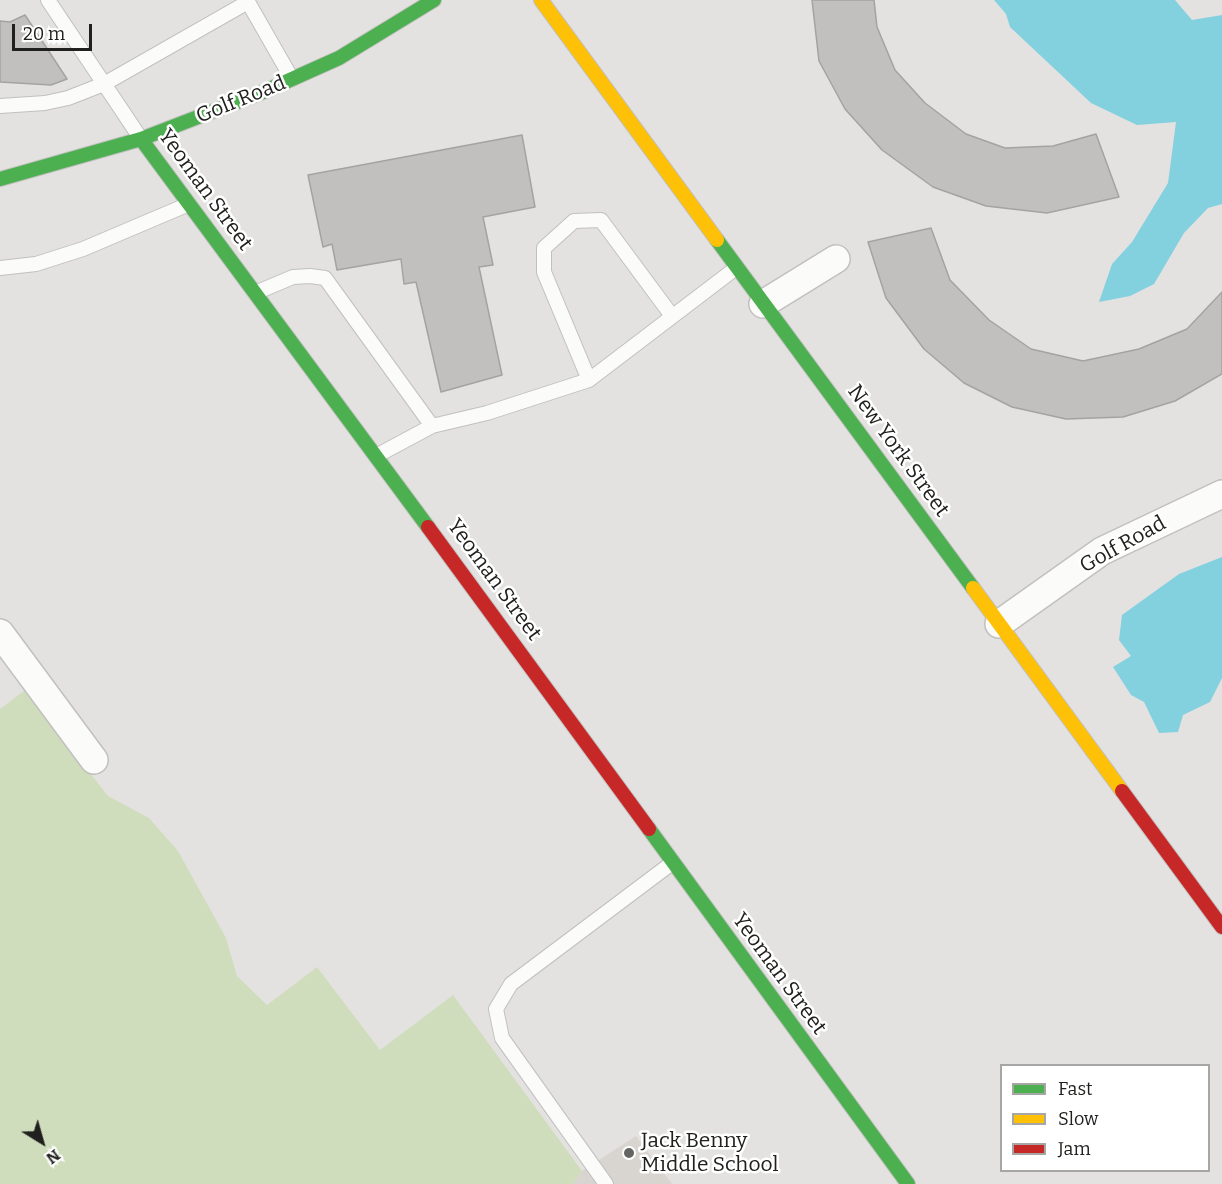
<!DOCTYPE html>
<html>
<head>
<meta charset="utf-8">
<style>
	body { margin:0 }
	#map { position:relative; width:1222px; height:1184px; overflow:hidden; background:#e3e2e1; font-family:Bitter,serif }
	canvas { display:block }
	.legend { position:absolute; left:1000px; top:1064px; width:210px; height:108px; box-sizing:border-box; background:#fff; border:2px solid #a6a6a5; margin:0; padding:8px 10px; list-style:none; font-size:18px; color:#20201e }
	.legend li { display:flex; align-items:center; gap:12px; height:30px }
	.legend b { width:30px; border:2px solid #a6a6a5 }
	.north { position:absolute; left:12px; top:1112px; width:60px; height:60px; -webkit-text-stroke:4px #fff; paint-order:stroke; rotate:143deg; font-size:16px; font-weight:700; line-height:24px; text-align:center; color:#20201e }
	.north::after { content:''; display:block; margin:auto; width:21px; height:27px; background:#20201e; clip-path:polygon(50% 0,100% 100%,50% 72%,0 100%) }
	.scale { position:absolute; left:12px; top:24px; width:80px; height:27px; box-sizing:border-box; border:3px solid #20201e; border-top:0; padding-left:8px; font-size:18px; line-height:21px; white-space:nowrap; color:#20201e; -webkit-text-stroke:4px #fff; paint-order:stroke }
</style>
</head>
<body>
<div id="map">
<canvas width="1222" height="1184"></canvas>
<ul class="legend">
<li><b style="height:8px;background:#4caf50"></b>Fast</li>
<li><b style="height:8px;background:#ffc107"></b>Slow</li>
<li><b style="height:8px;background:#c62828"></b>Jam</li>
</ul>
<div class="north">N</div>
<div class="scale">20 m</div>
</div>
<script>
const g = document.querySelector('canvas').getContext('2d');
g.lineJoin = 'round';
function fill(path, color) { g.fillStyle = color; g.fill(path, 'evenodd'); }
const shape = rows => new Path2D(rows.map(r => 'M' + r).join(''));
function stroke(path, color, width, dash) { g.strokeStyle = color; g.lineWidth = width; g.lineCap = dash ? 'butt' : 'round'; g.setLineDash(dash || []); g.stroke(path); }
function drawText(font, color, halo, rows, align = 'center') {
  g.font = font + ' Bitter,serif'; g.lineWidth = 5; g.setLineDash([]); g.textBaseline = 'middle'; g.strokeStyle = halo; g.fillStyle = color; for (const [text, x, y, turn = 0] of rows) {
    g.save(); g.translate(x, y); g.rotate((+turn || 0) * Math.PI / 180); g.textAlign = isNaN(turn) ? turn : align; if (halo) g.strokeText(text, 0, 0); g.fillText(text, 0, 0); g.restore();
  }
}
const built = shape([
	[636,1136,672,1184,573,1184,582,1171]
]);
const green = shape([
	[25,690,108,796,149,818,178,851,226,938,237,976,267,1005,317,967,380,1050,453,995,582,1171,573,1184,0,1184,0,709]
]);
const water = shape([
	[994,0,1175,0,1192,20,1222,15,1222,204,1208,208,1184,233,1154,284,1130,296,1099,302,1112,264,1132,242,1168,183,1176,122,1137,125,1091,103,1010,27,1006,14],
	[1222,557,1222,678,1210,702,1183,715,1178,732,1159,733,1144,702,1131,695,1113,667,1131,656,1119,640,1122,615,1179,574]
]);
const building = shape([
	[812,0,874,0,877,27,895,70,925,103,966,134,1005,148,1053,146,1096,134,1119,197,1047,213,986,206,933,187,882,150,845,109,819,61,812,0],
	[25,15,67,79,51,85,0,82,0,21,10,22,25,15],
	[522,135,535,207,483,217,493,265,479,267,502,375,441,392,416,282,404,284,401,259,337,270,332,244,323,247,308,175,522,135],
	[931,228,950,280,989,320,1031,349,1083,361,1139,349,1187,329,1222,292,1222,374,1175,401,1123,417,1066,419,1012,407,964,383,924,349,886,298,868,242,931,228]
]);
const lane = shape([
	[48,0,141,139],
	[0,106,45,103,68,98,104,84,248,2,292,79],
	[0,268,36,264,83,249,189,204],
	[255,293,293,277,310,276,325,278,432,426],
	[589,380,544,272,544,248,574,221,601,220,672,316],
	[376,456,432,426,487,413,589,380,736,268],
	[606,1184,502,1038,496,1009,511,984,672,863]
]);
const street = shape([
	[763,304,836,259],
	[999,624,1102,551,1222,494],
	[0,633,94,760]
]);
const fast = shape([
	[141,139,428,527],
	[0,179,141,139,263,92,339,58,434,0],
	[717,240,973,588],
	[649,829,908,1184]
]);
const slow = shape([
	[541,0,717,240],
	[973,588,1122,791]
]);
const jam = shape([
	[428,527,649,829],
	[1122,791,1222,927]
]);
const markers = [
	[629,1153,6,"#646462"]
];
const streetNames = [
	["Golf Road",241,100,-22],
	["Yeoman Street",205,190,54],
	["New York Street",898,451,54],
	["Golf Road",1123,545,-29],
	["Yeoman Street",494,580,54],
	["Yeoman Street",779,974,54]
];
const poiNames = [
	["Jack Benny",641,1141],
	["Middle School",641,1165]
];
fill(built, '#d8d5d0');
fill(green, '#d0ddbc');
fill(water, '#83d0de');
fill(building, '#c1c0bf');
stroke(building, '#a4a3a2', 1.5);
stroke(lane, '#c1c0bf', 16);
stroke(street, '#c1c0bf', 30);
stroke(fast, '#c1c0bf', 16);
stroke(slow, '#c1c0bf', 16);
stroke(jam, '#c1c0bf', 16);
stroke(lane, '#fbfbfa', 14);
stroke(street, '#fbfbfa', 27);
stroke(fast, '#4caf50', 14);
stroke(slow, '#ffc107', 14);
stroke(jam, '#c62828', 14);
for (const [x, y, r, color] of markers) { const dot = new Path2D(); dot.arc(x, y, r, 0, 2 * Math.PI); g.fillStyle = color; g.fill(dot); stroke(dot, '#fff', 2); }
drawText('21px', '#20201e', '#fff', streetNames);
drawText('21px', '#20201e', '#fff', poiNames, 'left');
</script>
</body>
</html>
